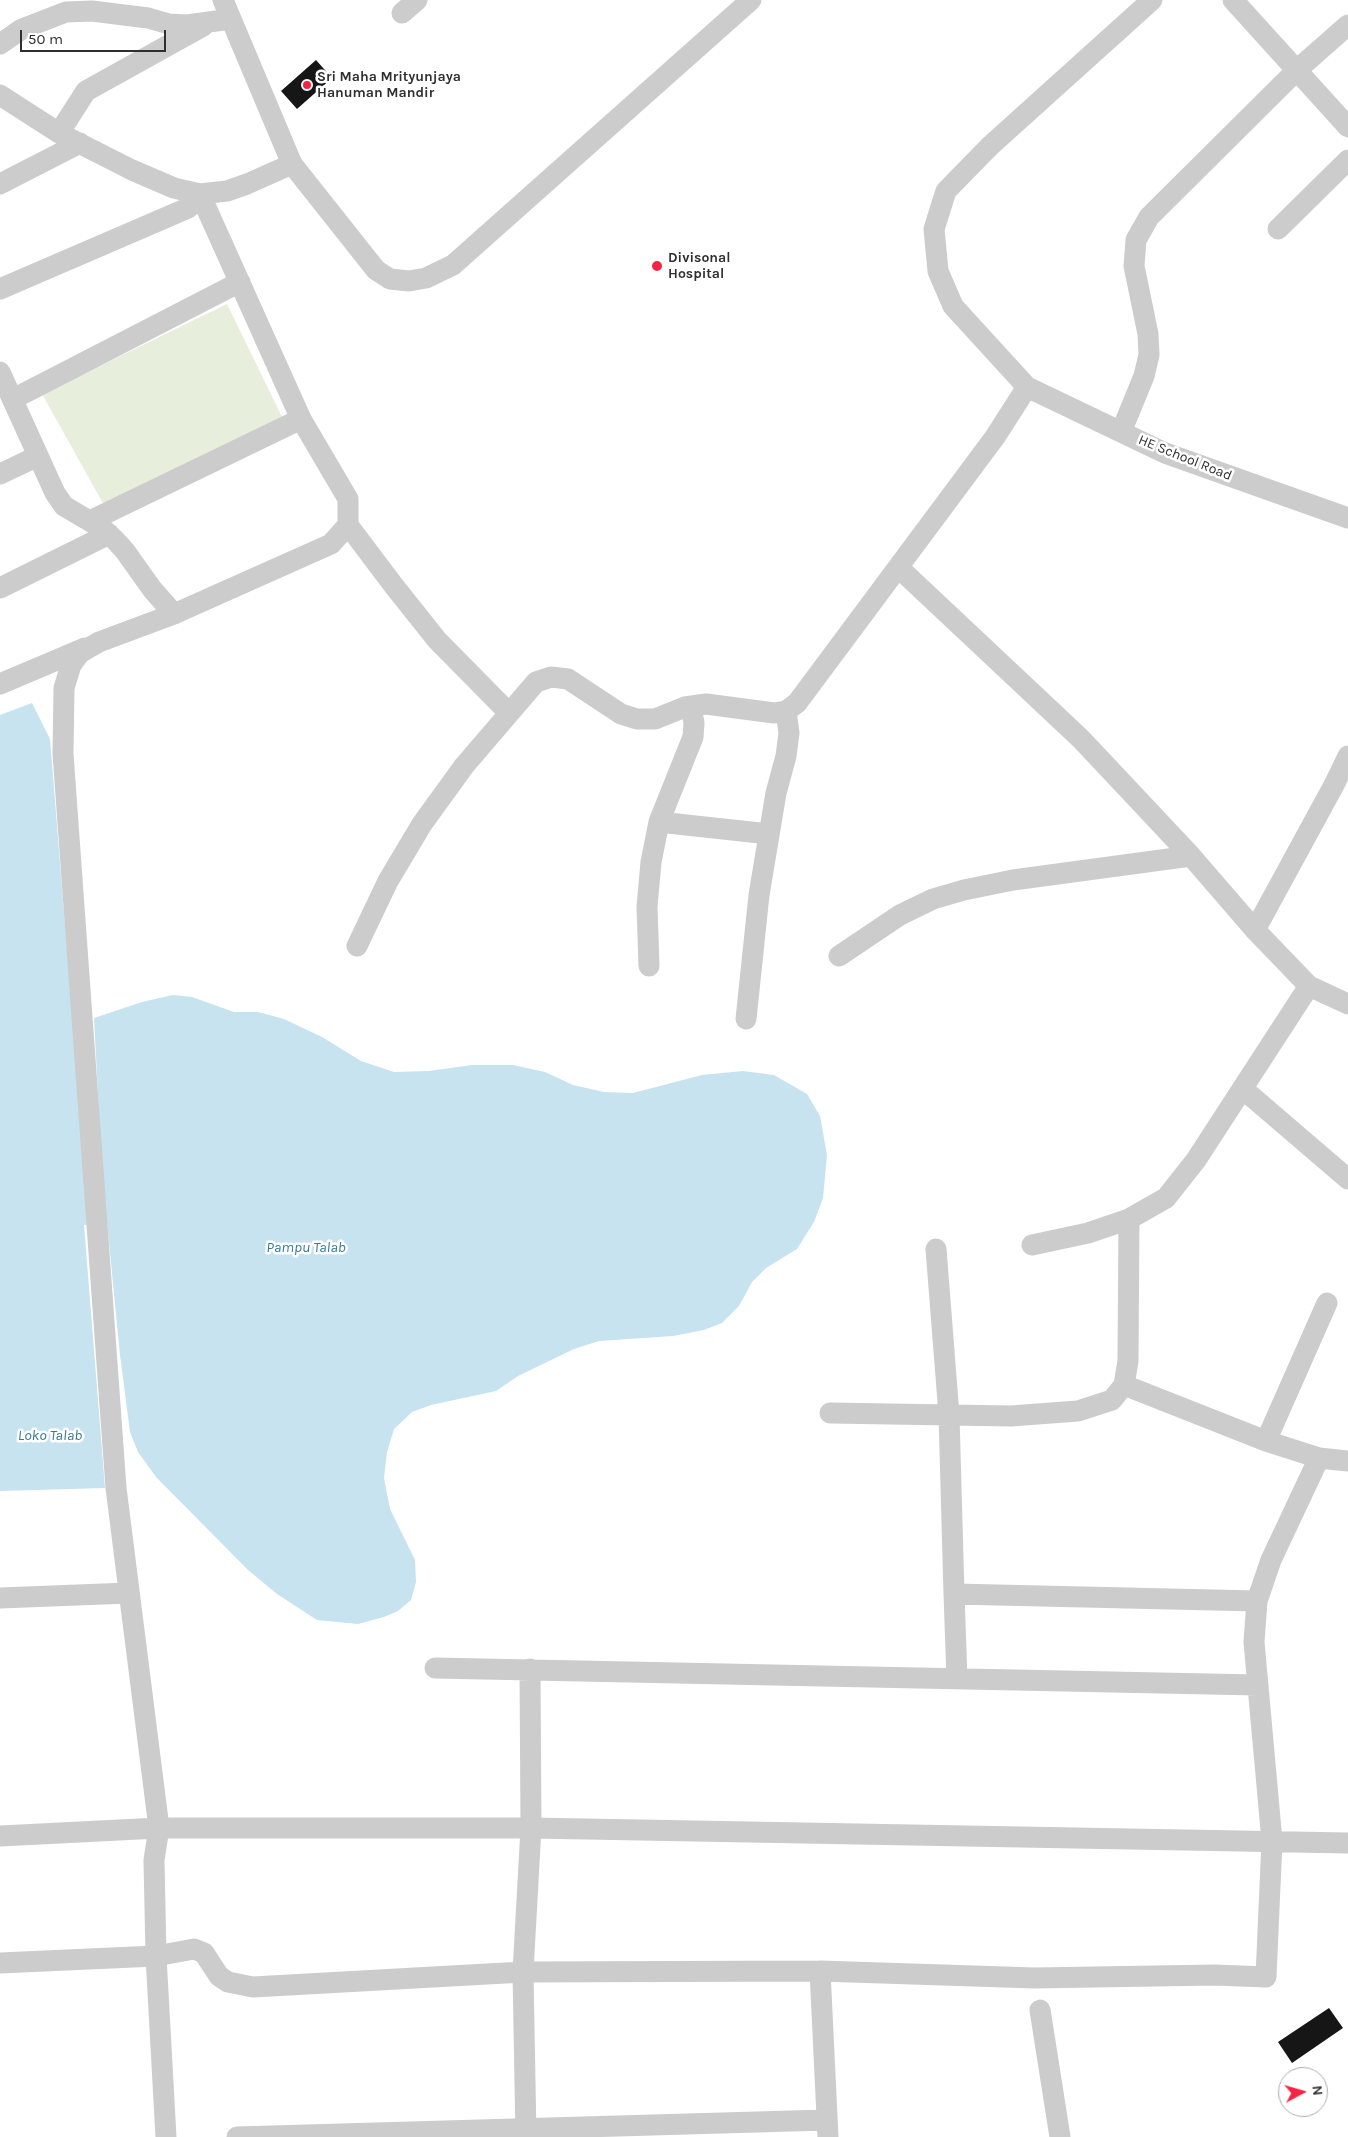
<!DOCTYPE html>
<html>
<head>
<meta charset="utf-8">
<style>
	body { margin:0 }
	#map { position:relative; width:1348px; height:2137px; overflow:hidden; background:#fff; font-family:Karla,sans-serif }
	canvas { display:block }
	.north { position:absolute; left:1278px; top:2067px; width:50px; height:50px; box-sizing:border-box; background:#fff; border:1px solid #acacac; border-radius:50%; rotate:84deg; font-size:14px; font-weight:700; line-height:20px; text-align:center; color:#2f2f2f }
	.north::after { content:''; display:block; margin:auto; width:18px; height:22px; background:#f52344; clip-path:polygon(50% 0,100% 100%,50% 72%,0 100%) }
	.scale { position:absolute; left:20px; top:30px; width:146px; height:22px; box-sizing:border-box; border:2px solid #2f2f2f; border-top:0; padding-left:6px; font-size:15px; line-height:18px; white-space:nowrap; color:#2f2f2f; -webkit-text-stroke:4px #fff; paint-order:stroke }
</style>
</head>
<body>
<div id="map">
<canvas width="1348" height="2137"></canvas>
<div class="north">N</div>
<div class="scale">50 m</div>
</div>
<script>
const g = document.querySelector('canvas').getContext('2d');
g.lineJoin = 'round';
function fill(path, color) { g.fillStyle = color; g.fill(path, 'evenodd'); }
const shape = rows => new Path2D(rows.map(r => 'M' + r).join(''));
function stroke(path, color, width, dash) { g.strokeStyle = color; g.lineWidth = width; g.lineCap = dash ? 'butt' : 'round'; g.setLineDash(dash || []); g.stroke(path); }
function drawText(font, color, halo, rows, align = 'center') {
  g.font = font + ' Karla,sans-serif'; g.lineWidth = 5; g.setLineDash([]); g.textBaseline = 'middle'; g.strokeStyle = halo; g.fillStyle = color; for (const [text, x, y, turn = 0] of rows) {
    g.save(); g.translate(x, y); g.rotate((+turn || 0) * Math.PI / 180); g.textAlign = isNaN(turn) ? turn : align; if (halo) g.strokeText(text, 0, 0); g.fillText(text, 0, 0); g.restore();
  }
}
const green = shape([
	[227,304,282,417,104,505,42,394]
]);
const water = shape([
	[32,703,50,739,85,1172,102,1170,94,1018,142,1002,173,995,192,997,234,1012,258,1012,284,1019,322,1037,361,1061,394,1072,429,1071,472,1065,513,1065,545,1072,573,1085,604,1092,633,1093,702,1075,743,1071,774,1075,807,1094,820,1116,827,1155,823,1198,814,1222,797,1249,766,1268,752,1282,739,1306,722,1323,704,1330,673,1336,599,1341,574,1349,518,1376,496,1391,431,1405,412,1412,394,1429,387,1452,384,1478,390,1509,415,1560,416,1582,411,1600,398,1611,384,1617,358,1624,317,1620,277,1594,248,1570,156,1477,138,1452,130,1432,120,1355,107,1222,84,1225,105,1488,0,1491,0,715]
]);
const building = shape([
	[316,60,332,78,297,109,281,91],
	[1329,2008,1343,2028,1292,2063,1278,2042]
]);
const minor = shape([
	[223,0,292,164],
	[1152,0,990,146,946,191,934,229,938,271,953,306,1027,387,1165,453,1348,518],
	[1233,0,1348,127],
	[402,13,417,0],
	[0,44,22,29,66,12,92,11,148,18,169,24,187,25,231,19],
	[0,95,59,133,132,170,174,188,200,194,227,191,247,184,292,164,376,270,390,279,409,281,426,278,453,265,751,0],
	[59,133,86,91,203,26],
	[0,184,80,143],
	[1278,229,1348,160],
	[0,289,188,208,202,196],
	[0,372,55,493,64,506,103,529,115,540,125,551,152,589,174,614],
	[13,399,240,282],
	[1121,432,1144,376,1149,355,1148,334,1134,266,1136,240,1149,217,1298,69,1348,25],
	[0,474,38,456],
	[90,521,301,419],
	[348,525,394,586,437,640,508,712],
	[899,568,1081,739,1191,856,1255,930,1309,986,1348,1004],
	[0,588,109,534],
	[0,684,85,648],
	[659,822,769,834],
	[1255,930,1334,785,1348,756],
	[357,946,388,881,422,824,464,766,536,682,551,677,568,679,621,714,637,719,655,719,685,707,706,704,774,713,786,711,797,703,995,437,1027,387],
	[839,956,900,915,933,899,964,890,1013,880,1191,856],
	[649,966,647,907,651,862,659,822,693,737,694,723,691,706],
	[746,1019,759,895,776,793,786,756,789,733,786,711],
	[1243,1089,1348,1179],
	[1032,1245,1088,1233,1129,1219,1166,1198,1196,1160,1309,986],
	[936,1249,949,1415,954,1594,1257,1601],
	[830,1413,1011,1416,1078,1411,1112,1400,1124,1385,1128,1361,1129,1219],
	[1266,1441,1327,1303],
	[1319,1458,1348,1461],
	[954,1594,957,1679],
	[0,1598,129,1593],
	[435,1668,1257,1685],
	[0,1836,159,1828,531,1828,1348,1843],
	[0,1963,156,1956,194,1949,204,1953,219,1976,228,1982,253,1987,523,1972,820,1971,1035,1978,1215,1975,1266,1977,1272,1841,1254,1642,1257,1601,1271,1560,1319,1458,1266,1441,1124,1385],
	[820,1971,828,2137],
	[1040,2010,1060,2137],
	[166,2137,156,1956,154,1860,159,1828,116,1488,63,754,64,688,71,665,80,653,99,642,174,614,331,544,348,525,348,499,301,419,200,194],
	[237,2137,826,2120],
	[526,2137,523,1972,531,1828,530,1669]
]);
const markers = [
	[307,85,5,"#f52344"],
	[657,266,6,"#f52344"]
];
const poiNames = [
	["Sri Maha Mrityunjaya",317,77],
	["Hanuman Mandir",317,93],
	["Divisonal",668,258],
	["Hospital",668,274]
];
const streetNames = [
	["HE School Road",1185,458,22]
];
const waterNames = [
	["Pampu Talab",306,1248],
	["Loko Talab",50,1436]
];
fill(green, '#e7eedc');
fill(water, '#c6e3ef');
fill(building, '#161616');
stroke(minor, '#ccc', 21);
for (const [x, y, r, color] of markers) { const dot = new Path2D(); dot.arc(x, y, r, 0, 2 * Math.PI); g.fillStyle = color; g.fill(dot); stroke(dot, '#fff', 2); }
drawText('bold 14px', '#2f2f2f', '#fff', poiNames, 'left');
drawText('14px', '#2f2f2f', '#fff', streetNames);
drawText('italic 15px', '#357b99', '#fff', waterNames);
</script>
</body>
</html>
